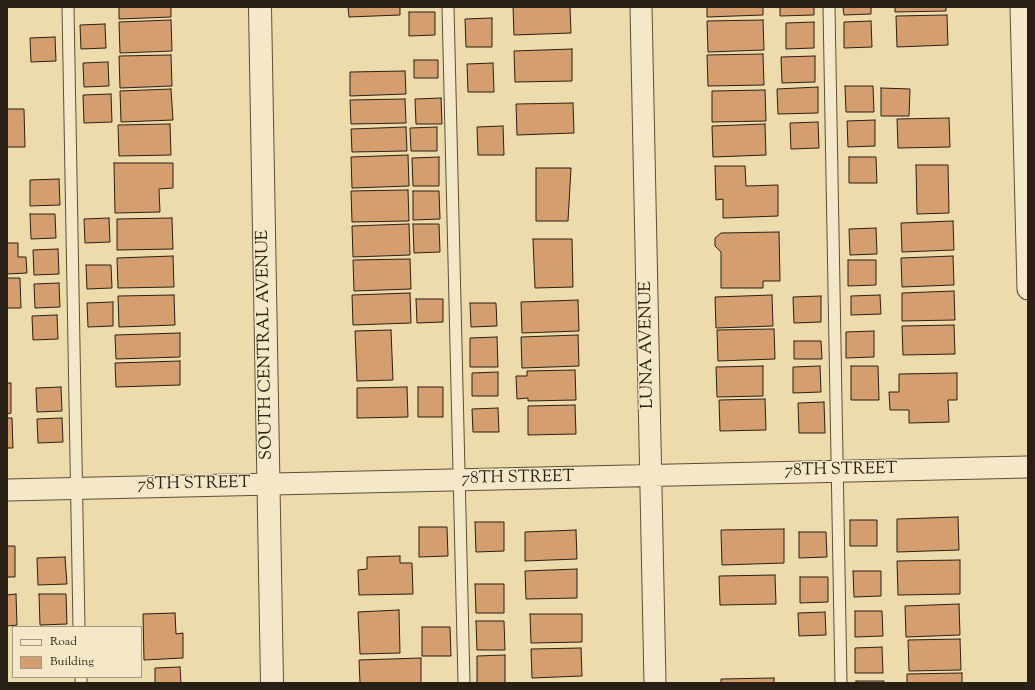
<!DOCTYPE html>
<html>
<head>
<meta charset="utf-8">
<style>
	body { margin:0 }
	#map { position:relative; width:1035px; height:690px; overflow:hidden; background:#eedbac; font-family:"Sorts Mill Goudy",serif }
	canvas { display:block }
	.frame { position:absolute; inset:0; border:8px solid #292015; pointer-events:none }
	.legend { position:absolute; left:12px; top:626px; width:130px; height:52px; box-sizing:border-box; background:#f4e8c9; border:1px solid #a39881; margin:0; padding:5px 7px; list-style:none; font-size:12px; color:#292015 }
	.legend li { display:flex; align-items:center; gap:8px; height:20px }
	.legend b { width:20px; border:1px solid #a39881 }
</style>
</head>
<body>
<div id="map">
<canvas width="1035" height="690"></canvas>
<div class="frame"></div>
<ul class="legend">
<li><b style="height:5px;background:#f4e8c9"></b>Road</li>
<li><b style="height:11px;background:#d49e6f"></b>Building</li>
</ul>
</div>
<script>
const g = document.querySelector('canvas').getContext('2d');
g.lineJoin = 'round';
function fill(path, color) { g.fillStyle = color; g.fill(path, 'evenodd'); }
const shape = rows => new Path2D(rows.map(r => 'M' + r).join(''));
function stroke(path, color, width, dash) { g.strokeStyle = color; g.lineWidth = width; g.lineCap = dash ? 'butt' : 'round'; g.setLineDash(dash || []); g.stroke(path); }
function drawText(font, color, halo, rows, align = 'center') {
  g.font = font + ' "Sorts Mill Goudy",serif'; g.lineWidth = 3; g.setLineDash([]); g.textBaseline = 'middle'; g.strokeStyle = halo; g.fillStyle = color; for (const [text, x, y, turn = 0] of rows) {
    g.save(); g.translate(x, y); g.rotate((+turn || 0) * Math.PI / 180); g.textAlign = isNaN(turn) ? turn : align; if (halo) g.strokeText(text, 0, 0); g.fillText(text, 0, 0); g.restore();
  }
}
const building = shape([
	[119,7,171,7,171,17,119,19,119,7],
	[348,7,400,7,400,15,349,17,348,7],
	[513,7,570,7,571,33,514,35,513,7],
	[707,7,763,7,763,15,707,17,707,7],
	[780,7,814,7,814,15,780,16,780,7],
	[843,7,871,7,871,14,844,15,843,7],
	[895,7,946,7,946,11,895,12,895,7],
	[409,12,435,12,435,35,409,36,409,12],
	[947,15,948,45,897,47,896,16,947,15],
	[492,18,492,47,466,47,465,19,492,18],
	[171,20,172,51,120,53,119,22,171,20],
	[763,20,764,50,708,52,707,21,763,20],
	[871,21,872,47,844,48,844,22,871,21],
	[814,22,814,48,786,49,786,23,814,22],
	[105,24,106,48,81,49,80,25,105,24],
	[55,37,56,61,31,62,30,38,55,37],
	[572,49,572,81,515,82,514,51,572,49],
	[763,54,764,85,708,86,707,55,763,54],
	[171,55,172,86,120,88,119,56,171,55],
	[815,56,815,82,782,83,781,57,815,56],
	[414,60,438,60,438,78,414,78,414,60],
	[108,62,109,86,84,87,83,63,108,62],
	[493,63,494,92,468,92,467,64,493,63],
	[405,71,406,94,350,96,350,72,405,71],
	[845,86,873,86,874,112,846,112,845,86],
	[818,87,818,113,778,114,777,89,818,87],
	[881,88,910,89,909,116,881,116,881,88],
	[171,89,173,120,121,122,120,91,171,89],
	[765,90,766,121,712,122,712,91,765,90],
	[111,94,112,122,84,123,83,95,111,94],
	[441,98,442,124,416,124,415,99,441,98],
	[405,99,406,123,351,124,350,100,405,99],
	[573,103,574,133,517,135,516,104,573,103],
	[7,109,24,109,25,147,7,147,7,109],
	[949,118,950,147,898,148,897,119,949,118],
	[875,120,875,146,848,147,847,121,875,120],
	[818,122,819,148,791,149,790,123,818,122],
	[170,124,171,155,119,156,118,125,170,124],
	[765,124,766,155,713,157,712,126,765,124],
	[503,126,504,155,478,155,477,127,503,126],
	[406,127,407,151,352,152,351,129,406,127],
	[437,127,437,151,411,151,410,128,437,127],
	[408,155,409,186,352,188,351,157,408,155],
	[439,157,439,186,413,186,412,158,439,157],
	[849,157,876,157,877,183,849,183,849,157],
	[114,163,173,163,173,188,159,189,160,212,115,213,114,163],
	[916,165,948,165,949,213,917,214,916,165],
	[715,166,745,166,746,186,778,185,778,216,723,218,723,199,716,200,715,166],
	[536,168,571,168,568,221,536,221,536,168],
	[59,179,60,205,30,206,30,180,59,179],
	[408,190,409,221,352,222,351,191,408,190],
	[413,191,439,191,440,219,413,220,413,191],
	[30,214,55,214,56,238,31,239,30,214],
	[109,218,110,242,85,243,84,219,109,218],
	[172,218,173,249,117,250,117,219,172,218],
	[953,221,954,250,902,252,901,223,953,221],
	[409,224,410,255,353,257,352,226,409,224],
	[413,224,439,224,440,252,414,253,413,224],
	[876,228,877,254,850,255,849,229,876,228],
	[779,232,780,281,763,281,763,288,721,288,721,252,715,246,715,238,721,233,779,232],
	[533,239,572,239,573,287,535,288,533,239],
	[7,243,18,243,18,257,26,257,27,273,7,274,7,243],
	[58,249,59,274,34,275,33,250,58,249],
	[173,256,174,287,118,288,117,258,173,256],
	[953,256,954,285,902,287,901,258,953,256],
	[410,259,411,289,354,291,353,260,410,259],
	[848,260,876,260,876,285,848,286,848,260],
	[86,265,111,265,112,288,87,289,86,265],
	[7,278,20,278,21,308,7,308,7,278],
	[59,283,60,307,35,308,34,284,59,283],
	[954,291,955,320,902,321,902,293,954,291],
	[410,293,411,323,353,325,352,295,410,293],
	[174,295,175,325,119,327,118,296,174,295],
	[772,295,773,326,716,328,715,297,772,295],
	[880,295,881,314,851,315,851,296,880,295],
	[821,296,821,322,794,323,793,297,821,296],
	[416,299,443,299,443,322,417,323,416,299],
	[578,300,579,331,522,333,521,302,578,300],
	[113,302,113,326,88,327,87,303,113,302],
	[470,303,496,303,497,326,471,327,470,303],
	[57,315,58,339,33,340,32,316,57,315],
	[954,325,955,354,903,355,902,326,954,325],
	[774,329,775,359,718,361,717,330,774,329],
	[391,330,393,380,357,381,355,331,391,330],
	[874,331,874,357,846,358,846,332,874,331],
	[180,333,180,357,116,359,115,335,180,333],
	[578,335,579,366,522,368,521,337,578,335],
	[497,337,498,367,470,367,470,338,497,337],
	[794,341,821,341,822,359,794,359,794,341],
	[180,361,180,385,116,387,115,363,180,361],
	[763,366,763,396,717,397,716,367,763,366],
	[820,366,821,392,793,393,793,367,820,366],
	[851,366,878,366,879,400,851,400,851,366],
	[575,370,576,400,528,401,528,398,517,399,516,376,527,376,527,371,575,370],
	[498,372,498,396,472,396,472,373,498,372],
	[957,373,957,400,948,400,949,422,909,423,909,410,890,410,889,392,899,392,899,374,957,373],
	[7,383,11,383,11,413,7,414,7,383],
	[61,387,62,411,37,412,36,388,61,387],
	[407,387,408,417,357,418,357,388,407,387],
	[418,387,443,387,443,417,418,417,418,387],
	[765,399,766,430,720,431,719,400,765,399],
	[824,402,825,433,799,433,798,403,824,402],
	[575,405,576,434,528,435,528,406,575,405],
	[498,408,499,432,473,432,472,409,498,408],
	[7,418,12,418,13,448,7,448,7,418],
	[62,418,63,442,38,443,37,419,62,418],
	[958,517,959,550,897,552,897,519,958,517],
	[850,520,877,520,877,546,850,546,850,520],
	[475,522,504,522,504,551,476,552,475,522],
	[419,527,447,527,448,556,419,557,419,527],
	[784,529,784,563,722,565,721,530,784,529],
	[576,530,577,559,525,561,525,532,576,530],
	[799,532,826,532,827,557,799,558,799,532],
	[7,546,15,546,15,577,7,577,7,546],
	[400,556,400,563,412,563,413,594,359,595,358,570,367,569,367,557,400,556],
	[65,557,67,584,38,585,37,558,65,557],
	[960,560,960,594,898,595,897,561,960,560],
	[577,569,577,598,526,599,525,571,577,569],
	[853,571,881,571,881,596,854,597,853,571],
	[775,575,776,604,720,605,719,576,775,575],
	[800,577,828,577,828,602,800,603,800,577],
	[475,584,504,584,504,613,476,613,475,584],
	[16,594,17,625,7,626,7,595,16,594],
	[39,594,66,594,67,624,40,625,39,594],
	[959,604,960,635,906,637,905,606,959,604],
	[399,610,400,653,360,654,358,612,399,610],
	[855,611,882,611,883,636,855,637,855,611],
	[825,612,826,635,799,636,798,613,825,612],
	[175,613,176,634,183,633,183,658,144,660,143,614,175,613],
	[530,614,582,614,582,642,531,643,530,614],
	[476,621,504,621,505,650,477,650,476,621],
	[422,627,450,627,451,656,422,656,422,627],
	[960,639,961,670,909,671,908,640,960,639],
	[882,647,883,673,855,673,855,648,882,647],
	[581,648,582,676,532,678,531,649,581,648],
	[505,655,505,683,477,683,477,656,505,655],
	[421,658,421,683,360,683,359,660,421,658],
	[180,667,181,683,183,683,155,683,155,668,180,667],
	[962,673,962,683,907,683,907,674,962,673],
	[774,678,774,683,721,683,721,679,774,678],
	[856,681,884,681,884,683,856,683,856,681]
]);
const service = shape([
	[68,7,79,627],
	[448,7,464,683],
	[829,7,841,683],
	[81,677,81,683]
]);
const minor = shape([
	[641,7,655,683],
	[1021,7,1028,289],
	[7,490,1028,467]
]);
const tertiary = shape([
	[260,7,272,683]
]);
const streetNames = [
	["SOUTH CENTRAL AVENUE",266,345,-91],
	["LUNA AVENUE",648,345,-91],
	["78TH STREET",841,471,-1],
	["78TH STREET",518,479,-1],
	["78TH STREET",194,485,-1]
];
fill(building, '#d49e6f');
stroke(building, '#292015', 1);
stroke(service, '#5a4f3b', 13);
stroke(minor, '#5a4f3b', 23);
stroke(tertiary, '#5a4f3b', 24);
stroke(service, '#f4e8c9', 11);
stroke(minor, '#f4e8c9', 21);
stroke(tertiary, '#f4e8c9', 22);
drawText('17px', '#292015', '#f4e8c9', streetNames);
</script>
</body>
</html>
